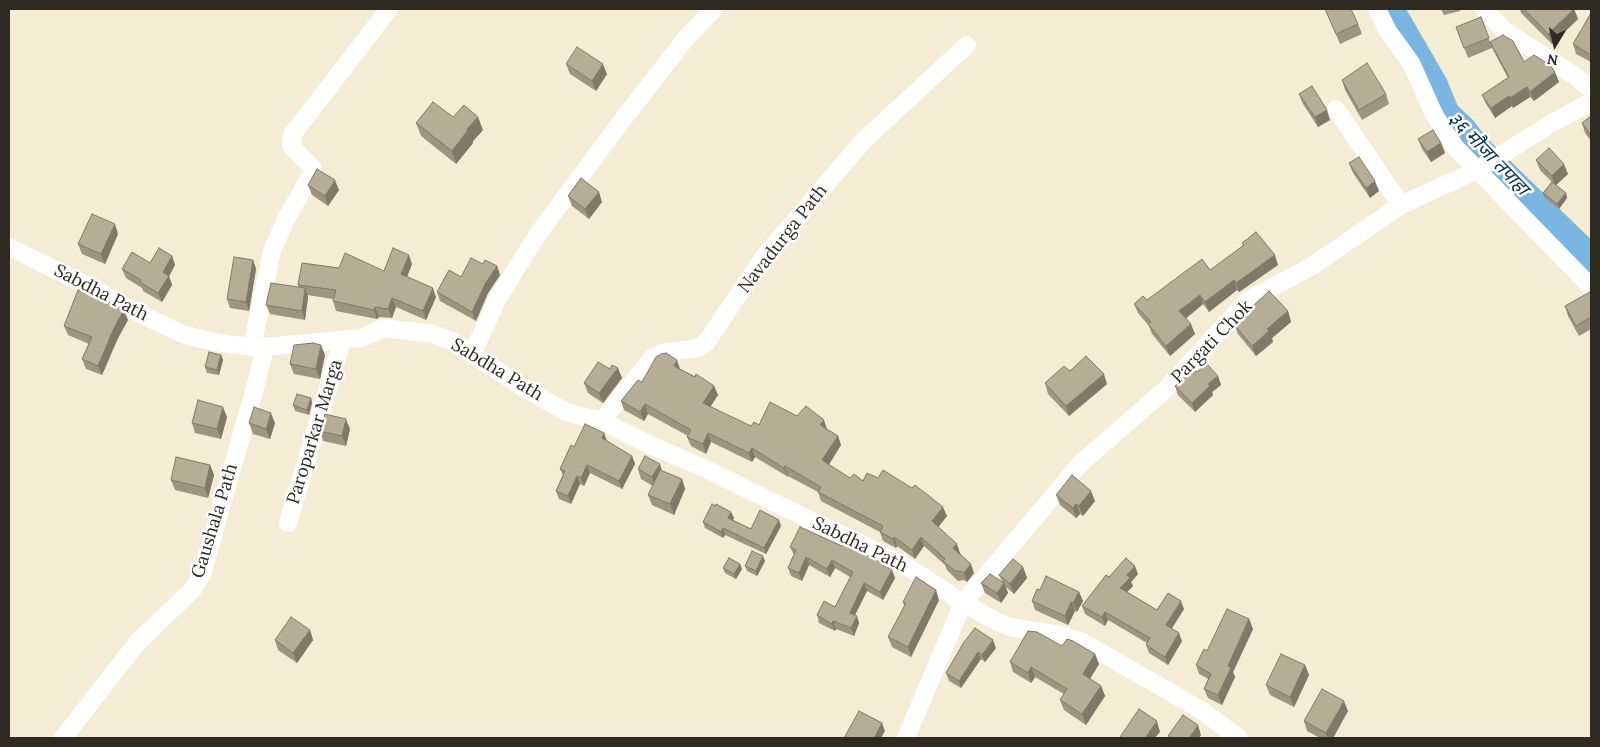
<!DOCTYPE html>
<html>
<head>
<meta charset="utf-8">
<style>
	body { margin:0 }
	#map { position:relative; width:1600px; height:747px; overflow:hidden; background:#f5ecd5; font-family:Lora,serif }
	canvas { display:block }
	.frame { position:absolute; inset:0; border:10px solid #2d2a21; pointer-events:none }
	.north { position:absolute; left:1530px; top:20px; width:50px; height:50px; -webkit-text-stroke:4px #fff; paint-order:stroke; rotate:189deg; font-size:14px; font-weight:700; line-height:20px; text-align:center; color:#2d2a21 }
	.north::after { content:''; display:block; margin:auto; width:18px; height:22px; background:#2d2a21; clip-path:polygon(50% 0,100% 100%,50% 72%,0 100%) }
</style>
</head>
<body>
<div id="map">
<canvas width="1600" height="747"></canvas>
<div class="frame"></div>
<div class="north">N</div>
</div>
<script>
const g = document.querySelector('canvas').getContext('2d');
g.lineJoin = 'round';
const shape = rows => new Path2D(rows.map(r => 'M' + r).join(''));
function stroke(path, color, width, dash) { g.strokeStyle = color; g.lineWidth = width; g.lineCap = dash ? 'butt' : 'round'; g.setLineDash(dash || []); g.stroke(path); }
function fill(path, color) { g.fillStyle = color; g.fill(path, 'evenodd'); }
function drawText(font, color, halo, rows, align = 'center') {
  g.font = font + ' Lora,"Noto Sans Devanagari",serif'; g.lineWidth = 5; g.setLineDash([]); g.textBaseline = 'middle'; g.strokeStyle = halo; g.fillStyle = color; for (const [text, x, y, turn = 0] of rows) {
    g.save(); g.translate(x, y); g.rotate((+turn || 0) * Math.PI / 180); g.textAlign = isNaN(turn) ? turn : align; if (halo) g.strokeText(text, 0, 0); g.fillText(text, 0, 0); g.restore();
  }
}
const river = shape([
	[1390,9,1434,85,1446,114,1463,130,1477,148,1591,259]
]);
const minor = shape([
	[1377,9,1388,31,1411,63,1434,114,1444,131,1456,148,1591,287],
	[1484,9,1505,31,1575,76,1591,89],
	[1336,109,1401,205],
	[9,247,98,291,120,304,153,320,182,334,205,340,232,345,265,347,362,338,383,328,433,334,452,341,524,388,566,412,602,421,650,445,706,469,818,524,862,544,914,571,963,603,996,621,1010,627,1061,635,1081,641,1201,710,1239,738],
	[252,347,272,251,286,219,312,173,312,167,291,146,292,135,389,9],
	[472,354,498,298,538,234,620,123,687,37,714,9],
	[602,421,652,358,661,353,698,348,706,343,763,258,863,141,967,45],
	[288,523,342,341],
	[63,738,137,643,193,589,202,574,256,384,265,347],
	[906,738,963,603,1081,463,1166,389,1247,301,1312,266,1401,205,1477,170,1552,123,1591,102]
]);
const wall = shape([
	[1325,9,1358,24,1362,34,1340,44],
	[1441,9,1460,9,1460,11,1444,15],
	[1520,9,1574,9,1578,19,1552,44,1521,13],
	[1591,13,1591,62,1576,54,1573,44],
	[1481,17,1490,42,1524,62,1555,72,1559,82,1534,101,1530,97,1513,108,1512,106,1495,118,1486,104,1482,95,1508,78,1492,48,1468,58,1456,27],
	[566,64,607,74,596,91,570,74],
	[1342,80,1386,94,1389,104,1362,120,1345,90],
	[1299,94,1330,120,1318,127,1303,104],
	[1591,116,1591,141,1585,133,1582,123],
	[453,117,483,130,473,141,473,143,456,164,421,136,416,123],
	[1418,139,1441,143,1445,153,1431,162,1422,149],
	[1536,160,1568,174,1556,185,1566,193,1567,198,1559,209,1545,198,1543,193,1552,182,1540,170],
	[1349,163,1379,191,1370,198,1353,173],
	[308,185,339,190,328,206,312,195],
	[568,196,602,202,589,219,572,206],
	[118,234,105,264,82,254,78,244],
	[1242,243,1278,265,1239,292,1237,290,1209,312,1203,304,1186,318,1195,334,1170,356,1152,334,1149,326,1138,313,1134,304,1147,300,1210,270,1243,246],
	[172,256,175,265,169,276,172,285,162,302,143,291,142,288,126,278,122,269,150,263],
	[253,260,256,269,249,311,230,308,227,299],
	[412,264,407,277,436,297,426,320,396,307,392,318,379,317,377,319,336,311,333,301,333,299,307,295,308,297,305,320,270,314,266,305,299,287,298,285,339,268,384,271],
	[483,264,497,266,500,275,488,293,476,321,440,301,437,292],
	[1591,295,1591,329,1579,336,1568,316,1565,306],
	[1253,306,1288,311,1291,322,1272,338,1273,342,1256,356,1238,334,1234,324,1254,308],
	[128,320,118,338,102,375,86,369,82,359,89,344,68,335,64,326],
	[221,355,223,360,219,375,207,373,205,367],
	[325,355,320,379,294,374,290,364],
	[610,369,622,378,603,403,588,393,584,383],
	[680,369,714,386,718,395,710,407,751,426,797,416,827,429,838,436,841,445,829,465,850,478,863,481,947,516,938,527,960,553,974,573,967,582,964,580,958,581,947,570,945,565,924,546,915,559,897,546,896,548,883,541,880,532,821,501,818,492,788,476,788,477,755,457,752,462,711,442,706,454,691,446,687,437,688,436,648,414,644,421,624,410,621,401,642,382],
	[1070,371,1107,384,1069,416,1048,394,1045,383],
	[1197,372,1218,376,1221,385,1212,392,1213,395,1195,412,1178,395,1175,386],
	[311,398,312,403,309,415,295,411,293,405],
	[227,417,221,439,195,433,192,423],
	[249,423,275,423,270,439,253,434],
	[350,429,346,446,323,441,320,431],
	[604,433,606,440,632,456,635,464,622,489,590,473,584,486,580,484,571,504,559,499,556,491,563,475,560,469,574,447],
	[210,465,214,475,208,498,175,490,171,480],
	[638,469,662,471,682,479,685,489,674,515,652,505,648,495,653,486,641,479],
	[1056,495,1095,501,1083,516,1080,514,1076,518,1060,505],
	[715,506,731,512,734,518,733,520,751,529,781,526,766,554,725,535,723,538,705,528,703,522],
	[790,547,895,578,883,600,867,591,855,615,859,623,854,636,836,629,835,631,819,623,817,615,835,607,850,577,835,568,830,577,809,565,802,581,791,576,788,568,794,555],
	[765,561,757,576,747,571,745,566],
	[740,564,742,569,736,579,725,573,723,568],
	[1023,567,1027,578,1014,594,1006,587,1008,593,1001,603,985,593,981,583,1002,581,999,575],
	[1138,574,1131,582,1133,586,1127,592,1157,610,1184,609,1172,628,1182,641,1168,665,1149,653,1146,645,1147,643,1108,620,1105,626,1085,614,1082,606,1109,577],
	[1040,590,1079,592,1083,601,1077,612,1075,611,1068,625,1035,610,1032,601],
	[939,600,911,657,892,647,888,637,904,606,903,602],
	[1249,619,1253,629,1233,672,1235,677,1222,705,1208,698,1204,689,1208,679,1199,674,1196,665,1207,651],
	[310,630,313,640,297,663,278,650,275,640],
	[964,642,996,648,985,662,981,659,961,688,949,681,946,673],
	[1062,646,1095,654,1099,664,1090,679,1101,686,1105,696,1086,725,1064,710,1060,700,1064,694,1035,677,1031,683,1013,672,1010,662],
	[1305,665,1309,675,1294,707,1270,695,1266,685],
	[1348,711,1333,738,1320,738,1307,731,1304,721]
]);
const shadedWall = shape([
	[1574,9,1578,19,1552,44,1548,34],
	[603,64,607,74,596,91,592,81],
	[1555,72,1559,82,1534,101,1530,92],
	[1527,87,1530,97,1513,108,1510,98],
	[1509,96,1512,106,1495,118,1491,108],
	[1327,110,1330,120,1318,127,1315,117],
	[478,117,483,130,473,141,473,143,456,164,452,151,467,129],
	[1441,143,1445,153,1431,162,1427,152],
	[1564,164,1568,174,1555,186,1552,176],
	[335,180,339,190,328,206,325,196],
	[1375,181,1379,191,1370,198,1366,188],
	[599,192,602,202,589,219,585,209],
	[1566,193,1567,198,1559,209,1557,204],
	[115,224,118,234,105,264,101,254],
	[409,255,412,264,404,284,401,274],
	[1275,255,1278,265,1239,292,1236,283],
	[172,256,175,265,169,276,172,285,162,302,158,293,163,272],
	[253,260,256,269,249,311,246,302],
	[497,266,500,275,488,293,476,321,472,312,485,284],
	[1234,280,1237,290,1209,312,1205,302],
	[305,288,308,297,305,320,302,311],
	[433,288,436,297,426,320,423,311],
	[1200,295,1203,304,1183,321,1179,311],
	[392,298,396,307,392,318,388,309],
	[375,307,379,317,377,319,374,310],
	[124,310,128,320,118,338,102,375,98,366,114,328],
	[1288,311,1291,322,1272,338,1273,342,1256,356,1252,346,1267,329],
	[1191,324,1195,334,1170,356,1166,346],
	[321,345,325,355,320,379,316,369],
	[221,355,223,360,219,375,217,370],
	[677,360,680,369,677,375,674,366],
	[618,368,622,378,603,403,599,393],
	[1104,374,1107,384,1069,416,1066,406],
	[1218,376,1221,385,1212,392,1213,395,1195,412,1192,403,1208,384],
	[714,386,718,395,707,412,703,403],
	[311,398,312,403,309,415,307,410],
	[645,404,648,414,644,421,640,412],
	[223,407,227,417,221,439,217,429],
	[271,413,275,423,270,439,266,429],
	[346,419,350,429,346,446,342,436],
	[824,420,827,429,820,425],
	[604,433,607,441,602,438],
	[708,433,711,442,706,454,703,444],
	[838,436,841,445,825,470,822,460],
	[752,448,755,457,752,462,749,453],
	[632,456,635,464,622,489,619,481],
	[660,464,663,474,656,488,652,477],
	[210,465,214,475,208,498,205,488],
	[587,465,590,473,584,486,581,478],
	[785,466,788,476,788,477,784,468],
	[577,476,580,484,571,504,568,496],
	[682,479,685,489,674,515,670,504],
	[1091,491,1095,501,1083,516,1079,506],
	[1076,504,1080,514,1076,518,1073,508],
	[943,507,947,516,936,530,932,521],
	[731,512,734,518,731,524,728,518],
	[779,520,781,526,766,554,764,548],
	[723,528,725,535,723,538,721,532],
	[894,537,897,546,896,548,893,539],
	[921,537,924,546,915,559,912,550],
	[957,544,960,553,957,557,953,548],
	[763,556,765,561,757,576,756,571],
	[806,557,809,565,802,581,799,573],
	[832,560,835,568,830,577,827,569],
	[740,564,742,569,736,579,734,574],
	[971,564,974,573,967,582,964,573],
	[1135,566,1138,574,1131,582,1133,586,1123,596,1120,588,1127,575],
	[1023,567,1027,578,1014,594,1010,584],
	[892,570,895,578,883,600,880,592],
	[864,583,867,591,852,621,850,613],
	[1004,583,1008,593,1001,603,997,593],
	[936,590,939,600,911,657,908,647],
	[1079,592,1083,601,1077,612,1073,603],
	[1181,601,1184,609,1169,633,1166,625],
	[1071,602,1075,611,1068,625,1065,616],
	[1105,612,1108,620,1105,626,1102,617],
	[857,616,859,623,854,636,851,628],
	[1249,619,1253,629,1233,672,1235,677,1222,705,1218,695,1228,666],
	[833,621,836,629,835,631,832,624],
	[310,630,313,640,297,663,293,653],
	[1179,633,1182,641,1168,665,1165,657],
	[993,640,996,648,985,662,982,655],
	[978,652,981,659,961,688,959,681],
	[1095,654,1099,664,1086,685,1083,674],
	[1305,665,1309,675,1294,707,1290,697],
	[1031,667,1035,677,1031,683,1028,673],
	[1101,686,1105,696,1086,725,1082,714],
	[1344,701,1348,711,1333,738,1328,738,1326,733],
	[1157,721,1160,732,1155,738,1145,738],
	[882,723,885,731,881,738,874,738],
	[1198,725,1201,735,1199,738,1190,738,1190,737]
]);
const building = shape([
	[1325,9,1351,9,1358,24,1336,34,1325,9],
	[1524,9,1574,9,1548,34,1524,9],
	[1591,13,1591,55,1573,44,1591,13],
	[1481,17,1489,38,1464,48,1456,27,1481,17],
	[1503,35,1513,41,1524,62,1534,55,1550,65,1555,72,1530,92,1527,87,1510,98,1509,96,1491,108,1482,95,1509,77,1490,42,1503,35],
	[577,47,603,64,592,81,566,64,577,47],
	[1367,63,1386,94,1359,110,1342,80,1367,63],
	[1312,86,1327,110,1315,117,1299,94,1312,86],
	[433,102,453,117,464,105,478,117,467,129,468,130,452,151,416,123,433,102],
	[1591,116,1591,135,1582,123,1591,116],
	[1433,130,1441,143,1427,152,1418,139,1433,130],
	[1549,148,1564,164,1552,176,1536,160,1549,148],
	[1359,157,1375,181,1366,188,1349,163,1359,157],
	[317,169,335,180,325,196,308,185,317,169],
	[581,178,599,192,585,209,568,196,581,178],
	[1552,182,1566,193,1557,204,1543,193,1552,182],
	[92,214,115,224,101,254,78,244,92,214],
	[1256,232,1275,255,1236,283,1234,280,1205,302,1200,295,1179,311,1191,324,1166,346,1148,324,1151,322,1134,304,1143,296,1147,300,1202,259,1210,270,1244,245,1242,243,1256,232],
	[159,248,172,256,163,272,169,276,158,293,140,282,141,280,122,269,132,252,150,263,159,248],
	[393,248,409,255,401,274,433,288,423,311,392,298,388,309,375,307,374,310,333,301,336,290,298,285,302,263,339,268,345,253,384,271,393,248],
	[234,257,253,260,246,302,227,299,234,257],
	[471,258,483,264,485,260,497,266,485,284,472,312,437,292,449,270,461,277,471,258],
	[271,283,305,288,302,311,266,305,271,283],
	[78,290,104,299,124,310,114,328,98,366,82,359,92,337,64,326,78,290],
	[1269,291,1288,311,1267,329,1269,331,1252,346,1234,324,1254,307,1253,306,1269,291],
	[1590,292,1591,295,1591,317,1576,326,1565,306,1590,292],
	[313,343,321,345,316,369,290,364,294,345,313,343],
	[209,352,221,355,217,370,205,367,209,352],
	[666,353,677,360,674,366,695,377,696,374,714,386,703,403,751,426,754,422,759,425,770,402,797,416,806,406,824,420,820,425,838,436,822,460,850,478,854,474,863,481,867,473,878,478,883,470,912,488,915,485,943,507,932,521,957,544,953,548,971,564,964,573,960,571,955,571,943,561,945,559,921,537,912,550,894,537,893,539,880,532,883,526,818,492,821,487,785,466,784,468,752,448,749,453,708,433,703,444,687,437,691,430,645,404,640,412,621,401,638,380,642,382,656,357,661,354,666,353],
	[1086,356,1104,374,1066,406,1045,383,1064,366,1070,371,1086,356],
	[598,362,610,369,612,365,618,368,599,393,584,383,598,362],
	[1207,364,1218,376,1208,384,1210,386,1192,403,1175,386,1193,369,1197,372,1207,364],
	[297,394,311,398,307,410,293,405,297,394],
	[198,400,223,407,217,429,192,423,198,400],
	[254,407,271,413,266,429,249,423,254,407],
	[325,414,346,419,342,436,320,431,325,414],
	[585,424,604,433,602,438,632,456,619,481,587,465,581,478,577,476,568,496,556,491,565,471,560,469,571,445,574,447,585,424],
	[645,456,660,464,652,477,638,469,645,456],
	[176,457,210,465,205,488,171,480,176,457],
	[660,470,682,479,670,504,648,495,660,470],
	[1072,475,1091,491,1079,506,1076,504,1073,508,1056,495,1072,475],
	[712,504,715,506,716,504,731,512,728,518,751,529,760,510,779,520,764,548,723,528,721,532,703,522,712,504],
	[800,527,842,546,845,541,892,570,880,592,864,583,850,613,857,616,851,628,833,621,832,624,817,615,824,601,835,607,853,572,832,560,827,569,806,557,799,573,788,568,796,550,790,547,800,527],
	[752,551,763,556,756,571,745,566,752,551],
	[729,558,740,564,734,574,723,568,729,558],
	[1126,558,1135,566,1127,575,1130,578,1120,588,1157,610,1168,593,1181,601,1166,625,1179,633,1165,657,1146,645,1150,638,1105,612,1102,617,1082,606,1106,575,1109,577,1126,558],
	[1013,559,1023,567,1010,584,999,575,1013,559],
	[990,574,1004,583,997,593,981,583,990,574],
	[1046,576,1079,592,1073,603,1071,602,1065,616,1032,601,1037,589,1040,590,1046,576],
	[916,577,936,590,908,647,888,637,906,603,903,602,916,577],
	[1227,609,1249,619,1228,666,1231,668,1218,695,1204,689,1211,674,1196,665,1204,649,1207,651,1227,609],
	[291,617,310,630,293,653,275,640,291,617],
	[975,628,993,640,982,655,978,652,959,681,946,673,964,642,975,628],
	[1028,631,1037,632,1062,646,1067,639,1073,641,1095,654,1083,674,1101,686,1082,714,1060,700,1067,689,1031,667,1028,673,1010,662,1028,631],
	[1281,654,1305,665,1290,697,1266,685,1281,654],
	[1322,689,1344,701,1326,733,1304,721,1322,689],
	[1139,709,1157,721,1145,738,1122,738,1120,737,1139,709],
	[859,711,882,723,874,738,844,738,859,711],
	[1183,715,1198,725,1190,737,1191,738,1172,738,1168,736,1183,715]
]);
const streetNames = [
	["Navadurga Path",783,239,-52],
	["Sabdha Path",101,293,27],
	["Pargati Chok",1212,342,-46],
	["Sabdha Path",497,370,31],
	["Paroparkar Marga",315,432,-73],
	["Gaushala Path",215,521,-73],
	["Sabdha Path",860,545,26]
];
const waterNames = [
	["३६ मौजा तपाहा",1488,154,46]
];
stroke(river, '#7ab6e1', 28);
stroke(minor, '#fff', 18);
fill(wall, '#9c9581');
fill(shadedWall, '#7f7969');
fill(building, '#b5ad96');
stroke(building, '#7f7969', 1);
drawText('18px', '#2d2a21', '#fff', streetNames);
drawText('italic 19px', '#003350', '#fff', waterNames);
</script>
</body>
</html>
